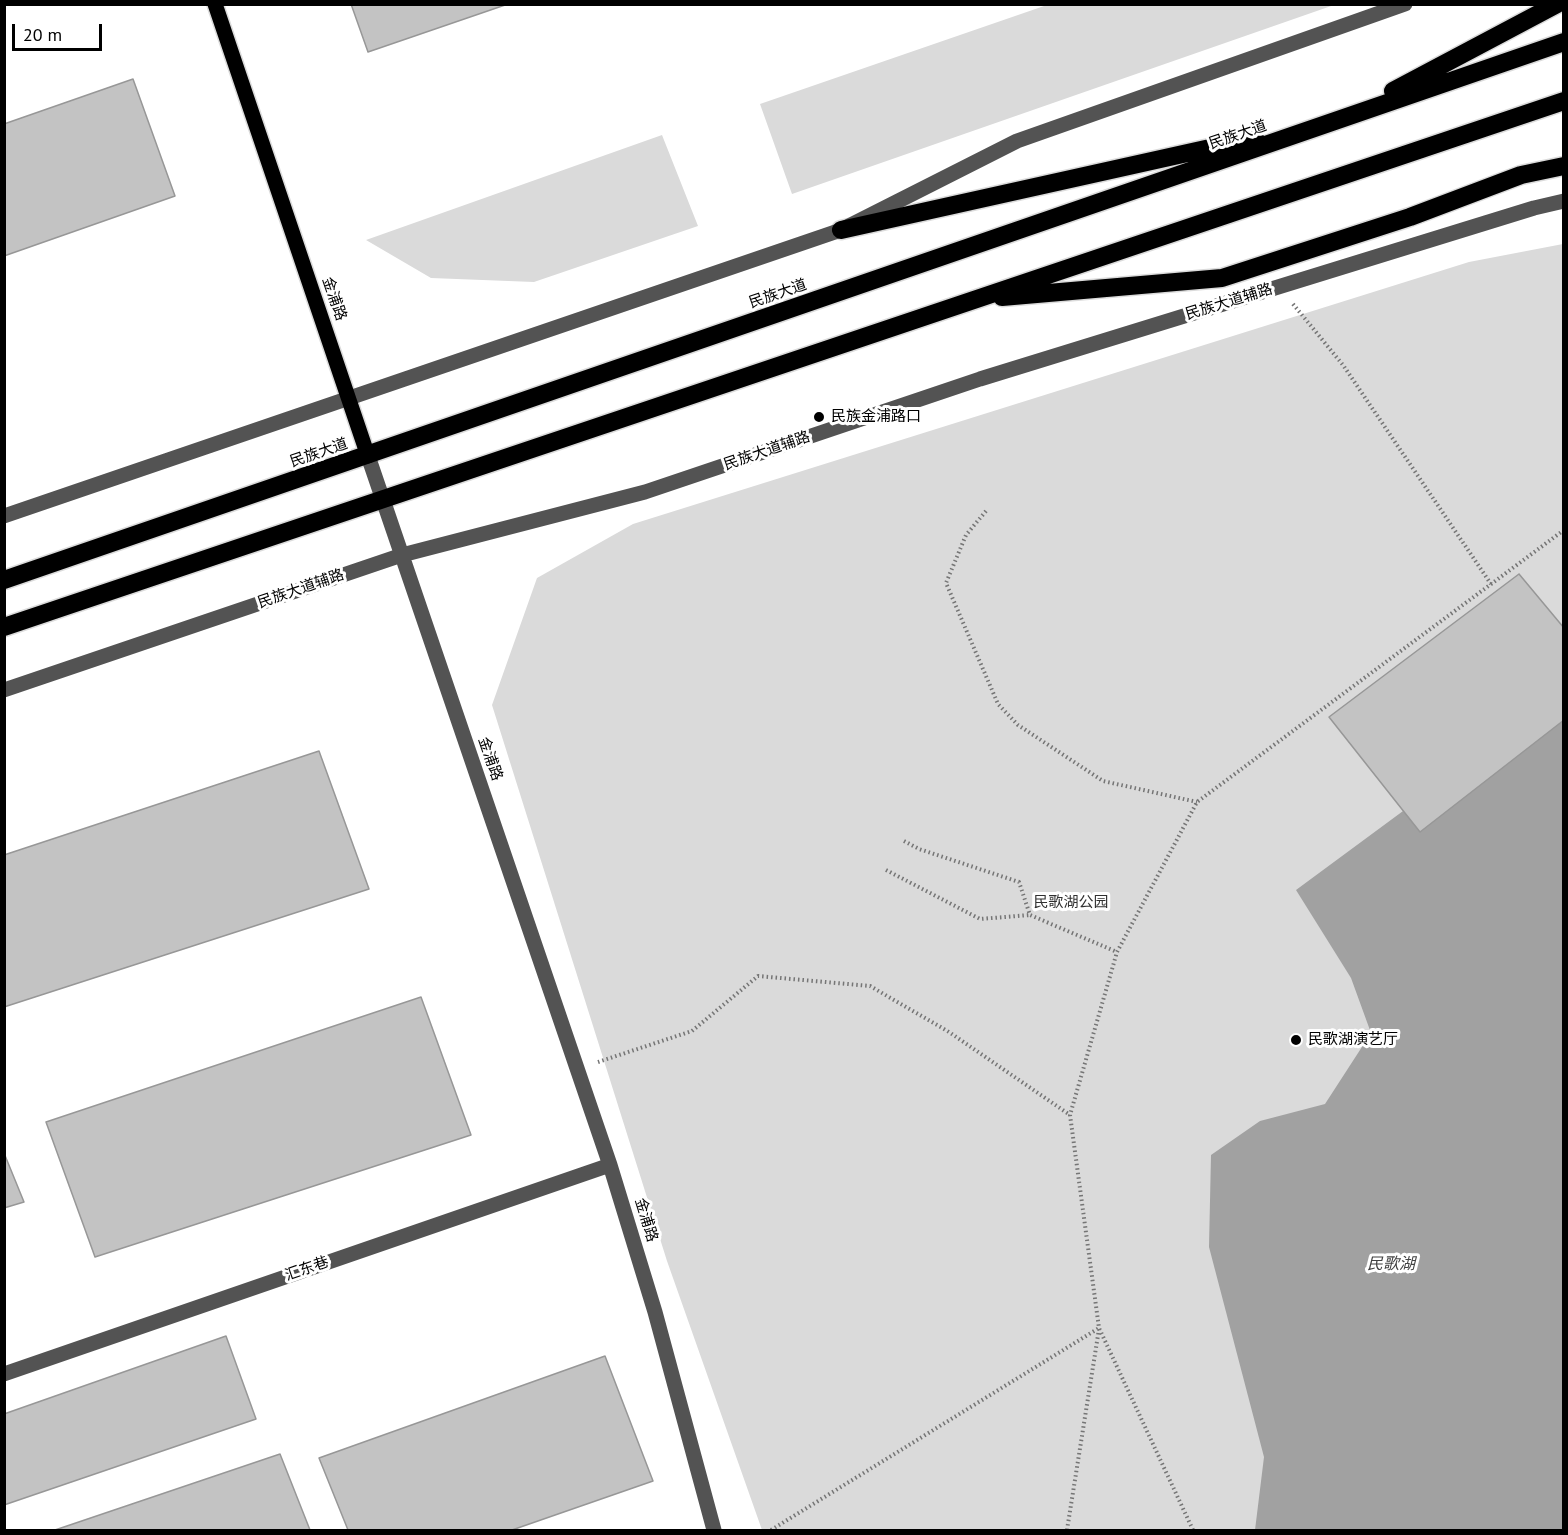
<!DOCTYPE html>
<html>
<head>
<meta charset="utf-8">
<style>
	body { margin:0 }
	#map { position:relative; width:1568px; height:1535px; overflow:hidden; background:#fff; font-family:"PT Sans",sans-serif }
	canvas { display:block }
	.frame { position:absolute; inset:0; border:6px solid #000; pointer-events:none }
	.scale { position:absolute; left:12px; top:24px; width:90px; height:27px; box-sizing:border-box; border:3px solid #000; border-top:0; padding-left:8px; font-size:18px; line-height:21px; white-space:nowrap; color:#000; -webkit-text-stroke:4px #fff; paint-order:stroke }
</style>
</head>
<body>
<div id="map">
<canvas width="1568" height="1535"></canvas>
<div class="frame"></div>
<div class="scale">20 m</div>
</div>
<script>
const g = document.querySelector('canvas').getContext('2d');
g.lineJoin = 'round';
function fill(path, color) { g.fillStyle = color; g.fill(path, 'evenodd'); }
const shape = rows => new Path2D(rows.map(r => 'M' + r).join(''));
function stroke(path, color, width, dash) { g.strokeStyle = color; g.lineWidth = width; g.lineCap = dash ? 'butt' : 'round'; g.setLineDash(dash || []); g.stroke(path); }
function drawText(font, color, halo, rows, align = 'center') {
  g.font = font + ' "PT Sans","Noto Sans SC",sans-serif'; g.lineWidth = 6; g.setLineDash([]); g.textBaseline = 'middle'; g.strokeStyle = halo; g.fillStyle = color; for (const [text, x, y, turn = 0] of rows) {
    g.save(); g.translate(x, y); g.rotate((+turn || 0) * Math.PI / 180); g.textAlign = isNaN(turn) ? turn : align; if (halo) g.strokeText(text, 0, 0); g.fillText(text, 0, 0); g.restore();
  }
}
const green = shape([
	[1047,5,1334,5,792,194,760,104],
	[662,135,698,226,534,282,431,278,366,240],
	[1563,244,1563,1530,762,1530,667,1261,492,705,537,578,633,524,1469,262]
]);
const water = shape([
	[1563,693,1563,1530,1255,1530,1264,1457,1209,1247,1211,1155,1260,1121,1325,1104,1371,1033,1351,978,1296,890]
]);
const building = shape([
	[351,4,508,4,368,52,351,4],
	[133,79,175,196,4,256,4,124,133,79],
	[1519,574,1564,628,1564,720,1420,832,1329,717,1519,574],
	[319,751,369,889,4,1007,4,855,319,751],
	[421,997,471,1135,95,1257,46,1122,421,997],
	[4,1153,24,1202,4,1208,4,1153],
	[226,1336,256,1419,4,1505,4,1414,226,1336],
	[605,1356,653,1481,512,1530,348,1530,319,1458,605,1356],
	[280,1454,310,1530,55,1530,280,1454]
]);
const path = shape([
	[1293,304,1343,365,1491,584],
	[986,511,966,535,946,583,998,704,1018,725,1103,781,1197,802],
	[904,841,919,849,1019,882,1030,915,1117,952],
	[886,870,980,919,1030,915],
	[598,1062,692,1031,758,976,870,986,949,1032,1070,1115],
	[771,1530,1099,1328],
	[1067,1530,1099,1329],
	[1193,1530,1099,1328,1070,1115,1117,952,1197,802,1564,530]
]);
const minor = shape([
	[368,456,610,1165,655,1312,714,1530],
	[4,516,841,230,1017,141,1405,4],
	[4,690,402,555,645,492,980,379,1534,208,1564,201],
	[4,1374,610,1165]
]);
const major = shape([
	[215,4,368,456]
]);
const highway = shape([
	[1393,91,1557,4],
	[841,230,1255,138],
	[1002,297,1222,278,1410,217,1521,175,1564,166],
	[4,580,1564,42],
	[4,627,1564,101]
]);
const markers = [
	[819,417,6,"#000"],
	[1296,1040,6,"#000"]
];
const streetNames = [
	["民族大道",1238,135,-19],
	["民族大道",778,294,-19],
	["金浦路",334,299,71],
	["民族大道辅路",1229,302,-17],
	["民族大道辅路",767,451,-19],
	["民族大道",319,453,-19],
	["民族大道辅路",301,589,-19],
	["金浦路",490,759,71],
	["金浦路",646,1220,73],
	["汇东巷",307,1269,-19]
];
const poiNames = [
	["民族金浦路口",831,417],
	["民歌湖演艺厅",1308,1040]
];
const parkNames = [
	["民歌湖公园",1071,903]
];
const waterNames = [
	["民歌湖",1391,1264]
];
fill(green, '#dadada');
fill(water, '#a1a1a1');
fill(building, '#c3c3c3');
stroke(building, '#979797', 1.5);
stroke(major, '#dbdbdb', 18);
stroke(highway, '#dbdbdb', 21);
stroke(path, '#757575', 4, [1.5, 3]);
stroke(minor, '#535353', 15);
stroke(major, '#000', 15);
stroke(highway, '#000', 18);
for (const [x, y, r, color] of markers) { const dot = new Path2D(); dot.arc(x, y, r, 0, 2 * Math.PI); g.fillStyle = color; g.fill(dot); stroke(dot, '#fff', 2); }
drawText('15px', '#000', '#fff', streetNames);
drawText('15px', '#000', '#fff', poiNames, 'left');
drawText('15px', '#313131', '#fff', parkNames);
drawText('italic 16px', '#424242', '#fff', waterNames);
</script>
</body>
</html>
